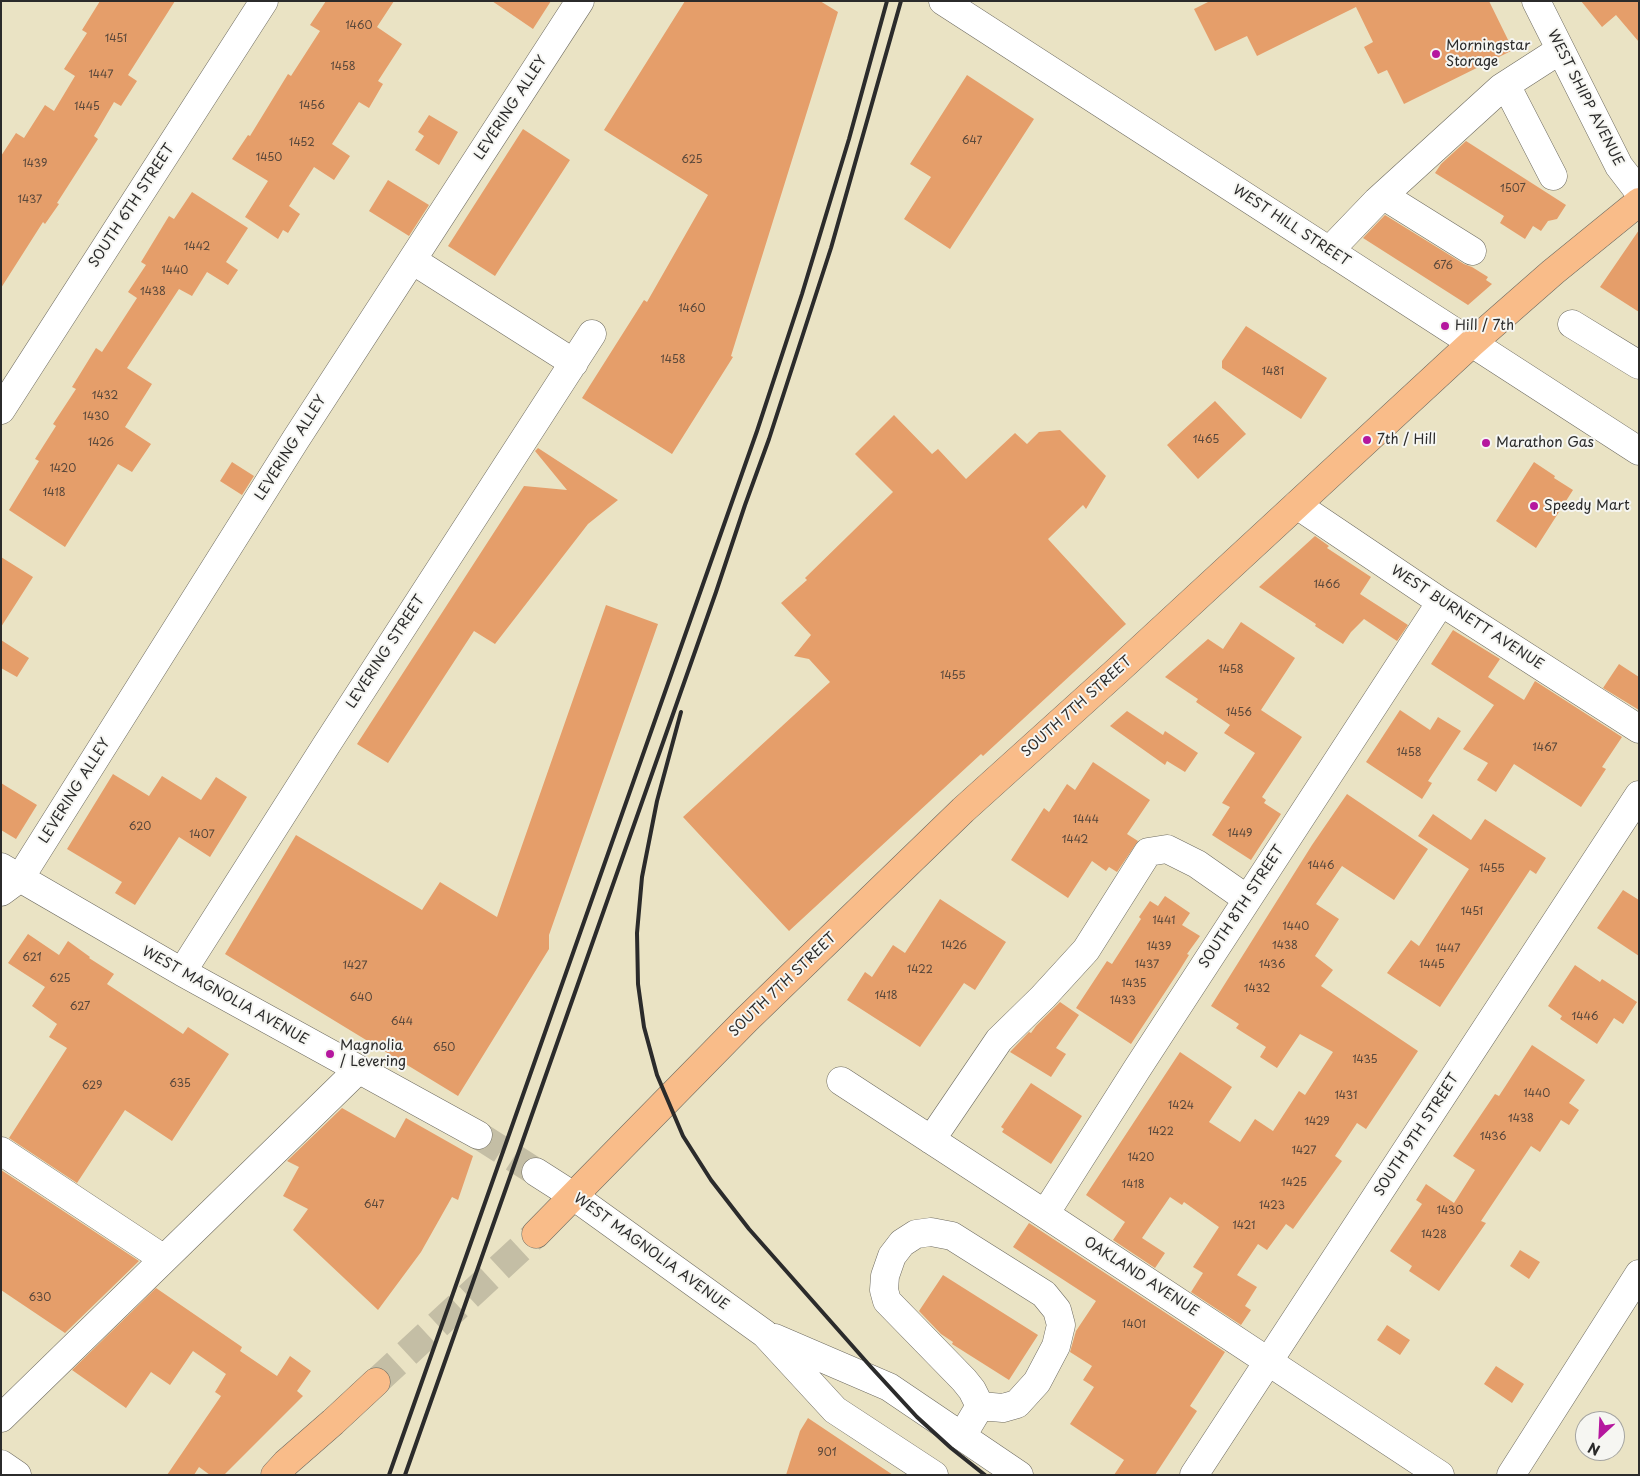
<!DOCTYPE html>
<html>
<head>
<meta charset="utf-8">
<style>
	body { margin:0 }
	#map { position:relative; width:1640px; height:1476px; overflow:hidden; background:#eae3c4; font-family:"Playpen Sans",sans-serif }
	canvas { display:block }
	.frame { position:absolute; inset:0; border:2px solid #2b2b2b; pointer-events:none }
	.north { position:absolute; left:1575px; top:1411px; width:50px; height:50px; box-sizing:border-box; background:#f6f6f2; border:1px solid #a5a5a2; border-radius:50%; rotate:205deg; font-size:14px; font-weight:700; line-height:20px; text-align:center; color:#2b2b2b }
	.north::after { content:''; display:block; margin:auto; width:18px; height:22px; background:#b5179e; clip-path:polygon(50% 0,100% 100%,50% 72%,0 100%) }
</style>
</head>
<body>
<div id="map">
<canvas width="1640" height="1476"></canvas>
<div class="frame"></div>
<div class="north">N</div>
</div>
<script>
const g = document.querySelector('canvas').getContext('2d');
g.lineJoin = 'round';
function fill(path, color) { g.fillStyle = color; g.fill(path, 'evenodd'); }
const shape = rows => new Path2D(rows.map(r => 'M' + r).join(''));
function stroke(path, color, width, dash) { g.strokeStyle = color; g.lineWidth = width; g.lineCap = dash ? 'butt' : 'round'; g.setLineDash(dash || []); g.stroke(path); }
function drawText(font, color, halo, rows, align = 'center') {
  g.font = font + ' "Playpen Sans",sans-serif'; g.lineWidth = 4; g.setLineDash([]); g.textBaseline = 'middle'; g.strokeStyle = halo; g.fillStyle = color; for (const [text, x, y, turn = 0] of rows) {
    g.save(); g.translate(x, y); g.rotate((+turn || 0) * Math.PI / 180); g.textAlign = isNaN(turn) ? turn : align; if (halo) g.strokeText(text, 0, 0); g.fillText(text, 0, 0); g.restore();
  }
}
const building = shape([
	[100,1,175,1,128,75,137,81,121,106,114,102,94,136,98,139,57,203,59,204,45,224,43,222,1,288,1,156,16,133,24,138,45,105,54,111,75,76,64,69,87,33,82,30],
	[326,1,394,1,377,27,402,44,378,81,383,84,369,108,359,102,332,144,350,156,334,180,314,167,289,206,300,214,288,233,283,230,278,239,245,217,268,181,232,159,248,135,250,136,288,74,291,76,320,31,310,25],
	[492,1,551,1,533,29],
	[685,1,820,1,838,12,731,356,733,357,672,454,582,398,644,300,647,302,708,195,604,130],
	[1210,1,1489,1,1513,50,1404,104,1387,70,1378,74,1364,47,1373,42,1356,7,1257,56,1247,36,1215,51,1194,9],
	[1581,1,1639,1,1639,42,1616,15,1602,27],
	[967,75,1034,119,950,249,904,219,931,177,910,164],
	[429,115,458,132,439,165,415,150,424,136,418,132],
	[523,129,570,160,495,276,448,246],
	[1466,141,1566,205,1557,219,1548,221,1541,231,1533,226,1525,239,1500,223,1504,216,1435,173,1441,164],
	[388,180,429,205,409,236,369,211],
	[192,192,248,228,226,262,238,270,228,285,207,272,192,296,179,289,127,368,152,384,125,427,151,444,132,472,118,464,65,547,9,510,39,461,35,459,56,426,53,424,76,389,72,387,96,348,102,352,137,298,128,292,146,265,141,262,169,216,174,219],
	[1385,215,1464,264,1472,267,1488,277,1486,280,1492,284,1468,305,1363,238],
	[1639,230,1639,312,1600,287],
	[1246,326,1327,378,1301,419,1222,368,1222,361],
	[1215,401,1246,434,1198,479,1167,445],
	[894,415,932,454,938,449,966,479,1015,433,1027,444,1039,432,1060,430,1106,476,1086,509,1083,505,1048,539,1126,624,983,756,981,754,789,931,683,817,830,682,809,659,794,656,811,635,781,603,807,580,805,578,893,492,855,454],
	[538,448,618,500,588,524,495,644,474,631,388,763,357,744,524,486,567,490,535,451],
	[232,462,254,476,242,495,220,481],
	[1534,462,1555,476,1554,478,1573,490,1536,548,1496,521],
	[1315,536,1329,546,1327,548,1371,577,1360,594,1408,625,1397,641,1364,619,1351,632,1343,644,1315,626,1316,624,1259,587],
	[1,557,33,577,1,627],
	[606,605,658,624,549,935,549,949,458,1096,225,954,296,835,422,910,440,882,497,917],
	[1241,622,1295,658,1261,710,1302,737,1262,797,1266,800,1264,803,1281,814,1251,860,1212,835,1230,807,1222,803,1255,753,1224,733,1230,725,1196,702,1198,699,1165,677,1208,639,1223,649],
	[1453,630,1500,659,1488,677,1524,700,1535,681,1622,737,1602,767,1606,769,1581,807,1514,764,1496,792,1477,780,1488,763,1463,749,1494,705,1431,664],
	[1,640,29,658,17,677,1,668],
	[1619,664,1639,677,1639,710,1603,688],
	[1400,710,1430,730,1438,717,1461,731,1428,781,1432,783,1422,799,1366,762],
	[1127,711,1163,735,1165,731,1198,753,1185,772,1167,761,1165,765,1110,726],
	[1093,762,1150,800,1127,834,1138,841,1117,872,1109,867,1106,871,1092,861,1068,898,1011,860,1044,808,1049,812,1067,784,1075,790],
	[113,774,149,796,162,776,201,800,216,777,247,797,210,857,179,837,135,905,115,893,122,882,67,849],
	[1,783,37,805,16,839,1,830],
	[1347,794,1428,849,1394,900,1342,866,1316,904,1339,919,1315,956,1333,970,1321,986,1418,1051,1366,1129,1357,1123,1335,1156,1342,1161,1293,1229,1286,1224,1267,1250,1258,1244,1237,1275,1257,1287,1245,1306,1251,1310,1241,1325,1191,1292,1203,1273,1193,1267,1219,1227,1184,1202,1182,1205,1170,1197,1142,1238,1165,1253,1155,1268,1113,1240,1125,1222,1086,1195,1180,1052,1232,1087,1209,1122,1240,1142,1255,1119,1273,1131,1299,1091,1305,1095,1333,1052,1300,1034,1277,1068,1260,1057,1266,1047,1236,1028,1239,1024,1211,1006,1312,845],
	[1433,814,1471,840,1485,819,1546,858,1536,874,1530,870,1440,1007,1387,973,1411,940,1419,946,1469,869,1418,836],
	[1623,890,1639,900,1639,956,1597,928],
	[1165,896,1190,913,1182,925,1200,936,1187,954,1189,955,1179,971,1131,1044,1076,1008,1107,961,1112,964,1141,919,1139,917,1150,901,1158,906],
	[940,899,1006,942,975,990,964,983,920,1047,847,1000,865,972,872,977,893,945,905,953],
	[28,934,59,955,68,941,90,957,89,958,114,974,107,984,183,1034,188,1027,229,1054,172,1141,125,1110,77,1183,9,1138,67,1048,49,1037,57,1024,32,1006,45,987,8,963],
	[1575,965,1600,982,1602,979,1637,1002,1623,1024,1614,1018,1597,1044,1560,1019,1562,1016,1548,1006],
	[1060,1002,1079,1015,1056,1048,1066,1054,1051,1077,1010,1052,1029,1032,1031,1033,1036,1026],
	[1532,1045,1585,1080,1569,1103,1579,1110,1569,1125,1561,1120,1540,1152,1531,1146,1481,1221,1486,1223,1439,1291,1409,1271,1412,1266,1390,1251,1422,1204,1416,1200,1426,1184,1454,1203,1475,1170,1453,1156,1495,1094,1499,1096],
	[1031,1083,1082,1116,1051,1164,1002,1132,1004,1129,1001,1127],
	[342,1108,395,1138,406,1118,473,1156,458,1200,452,1197,421,1252,378,1310,293,1230,308,1209,283,1196,299,1167,287,1161],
	[1,1170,139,1261,65,1333,1,1290],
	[1029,1223,1225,1352,1190,1406,1197,1411,1155,1475,1114,1475,1124,1460,1070,1424,1094,1387,1083,1380,1092,1366,1070,1352,1076,1331,1096,1301,1013,1247],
	[1520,1250,1540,1262,1529,1279,1510,1266],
	[943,1275,1038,1335,1009,1380,952,1344,953,1342,941,1334,919,1311],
	[156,1288,242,1347,240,1351,277,1376,290,1356,311,1371,297,1391,303,1396,224,1475,210,1475,199,1467,194,1475,167,1475,221,1396,215,1392,226,1374,193,1351,170,1385,151,1372,126,1408,72,1370],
	[1387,1325,1410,1340,1400,1355,1377,1340],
	[1496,1366,1524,1384,1512,1403,1484,1384],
	[808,1418,893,1475,786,1475,800,1431]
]);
const minorTunnel = shape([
	[478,1135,536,1172]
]);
const majorTunnel = shape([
	[376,1382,536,1234]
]);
const minor = shape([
	[943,1,1639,451],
	[1536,1,1619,166,1639,192],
	[1506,85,1553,176],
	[1384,196,1472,251],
	[1329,251,1377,201,1501,88,1560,50],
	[412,260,574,363],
	[1572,324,1639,365],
	[1,410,264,1],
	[1297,505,1441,602,1639,729],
	[1,867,182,972,478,1135],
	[1,892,20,878,296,439,580,1],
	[182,972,327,744,592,334],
	[841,1081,1045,1214,1440,1475],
	[931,1140,999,1040,1043,997,1086,950,1148,852,1167,849,1197,864,1247,899],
	[1,1151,164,1259],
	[536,1172,572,1195,765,1334,835,1410,934,1475],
	[1045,1214,1137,1069,1441,602],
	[775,1338,889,1387,1019,1475],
	[1,1418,358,1070],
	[962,1436,980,1406,1003,1408,1017,1404,1037,1382,1056,1346,1061,1325,1057,1310,1044,1294,952,1236,931,1232,916,1234,902,1243,892,1256,885,1276,884,1290,887,1301,964,1380,972,1390,980,1406],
	[1,1464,17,1475],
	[1194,1475,1639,795],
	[1511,1475,1639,1274]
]);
const major = shape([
	[536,1234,746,1020,963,810,1117,671,1472,343,1553,272,1639,202],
	[275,1475,286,1463,333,1422,376,1382]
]);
const rail = shape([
	[681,712,657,801,642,877,637,933,638,984,644,1027,657,1075,683,1136,711,1180,749,1229,871,1367,917,1417,951,1448,985,1475],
	[389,1475,757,431,802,294,849,139,887,1],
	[405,1475,716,592,745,505,769,439,831,248,901,1]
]);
const markers = [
	[1436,54,5,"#b5179e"],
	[1445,326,5,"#b5179e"],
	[1367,440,5,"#b5179e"],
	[1486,443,5,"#b5179e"],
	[1534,506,5,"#b5179e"],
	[330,1054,5,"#b5179e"]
];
const numberNames = [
	["1460",359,26],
	["1451",116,39],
	["1458",343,67],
	["1447",101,75],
	["1456",312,106],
	["1445",87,107],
	["647",972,141],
	["1452",302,143],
	["1450",269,158],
	["625",692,160],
	["1439",35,164],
	["1507",1513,189],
	["1437",30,200],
	["1442",197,247],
	["676",1443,266],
	["1440",175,271],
	["1438",153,292],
	["1460",692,309],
	["1458",673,360],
	["1481",1273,372],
	["1432",105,396],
	["1430",96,417],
	["1465",1206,440],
	["1426",101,443],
	["1420",63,469],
	["1418",54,493],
	["1466",1327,585],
	["1458",1231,670],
	["1455",953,676],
	["1456",1239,713],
	["1467",1545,748],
	["1458",1409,753],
	["1444",1086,820],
	["620",140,827],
	["1449",1240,834],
	["1407",202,835],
	["1442",1075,840],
	["1446",1321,866],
	["1455",1492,869],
	["1451",1472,912],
	["1441",1164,921],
	["1440",1296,927],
	["1426",954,946],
	["1438",1285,946],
	["1439",1159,947],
	["1447",1448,949],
	["621",32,958],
	["1437",1147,965],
	["1436",1272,965],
	["1445",1432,965],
	["1427",355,966],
	["1422",920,970],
	["625",60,979],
	["1435",1134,984],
	["1432",1257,989],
	["1418",886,996],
	["640",361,998],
	["1433",1123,1001],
	["627",80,1007],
	["1446",1585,1017],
	["644",402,1022],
	["650",444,1048],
	["1435",1365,1060],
	["635",180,1084],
	["629",92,1086],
	["1440",1537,1094],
	["1431",1346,1096],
	["1424",1181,1106],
	["1438",1521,1119],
	["1429",1317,1122],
	["1422",1161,1132],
	["1436",1493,1137],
	["1427",1304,1151],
	["1420",1141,1158],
	["1425",1294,1183],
	["1418",1133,1185],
	["647",374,1205],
	["1423",1272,1206],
	["1430",1450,1211],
	["1421",1244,1226],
	["1428",1434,1235],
	["630",40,1298],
	["1401",1134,1325],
	["901",827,1453]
];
const poiNames = [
	["Morningstar",1446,46],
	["Storage",1446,62],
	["Hill / 7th",1455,326],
	["7th / Hill",1377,440],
	["Marathon Gas",1496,443],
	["Speedy Mart",1544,506],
	["Magnolia",340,1046],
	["/ Levering",340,1062]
];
const streetNames = [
	["WEST SHIPP AVENUE",1585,98,63],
	["LEVERING ALLEY",511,108,-57],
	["SOUTH 6TH STREET",132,206,-57],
	["WEST HILL STREET",1291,226,33],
	["LEVERING ALLEY",291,448,-58],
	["WEST BURNETT AVENUE",1467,618,33],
	["LEVERING STREET",386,652,-57],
	["SOUTH 7TH STREET",1077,707,-42],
	["LEVERING ALLEY",75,791,-58],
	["SOUTH 8TH STREET",1242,907,-57],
	["SOUTH 7TH STREET",783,985,-44],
	["WEST MAGNOLIA AVENUE",225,996,29],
	["SOUTH 9TH STREET",1417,1135,-57],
	["WEST MAGNOLIA AVENUE",651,1252,36],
	["OAKLAND AVENUE",1141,1277,33]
];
fill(building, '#e59e6a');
stroke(minorTunnel, '#c4bea5', 28, [28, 14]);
stroke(majorTunnel, '#c4bea5', 28, [28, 14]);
stroke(minor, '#6e6b61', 29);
stroke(major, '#6e6b61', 29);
stroke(minor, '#fff', 28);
stroke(major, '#f9bc89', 28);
stroke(rail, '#2b2b2b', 4);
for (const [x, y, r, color] of markers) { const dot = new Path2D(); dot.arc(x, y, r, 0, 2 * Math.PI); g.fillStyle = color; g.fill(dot); stroke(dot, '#f6f6f2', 2); }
drawText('11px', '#5a483b', null, numberNames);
drawText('14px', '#2b2b2b', '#f6f6f2', poiNames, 'left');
drawText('14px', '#2b2b2b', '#f6f6f2', streetNames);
</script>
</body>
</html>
